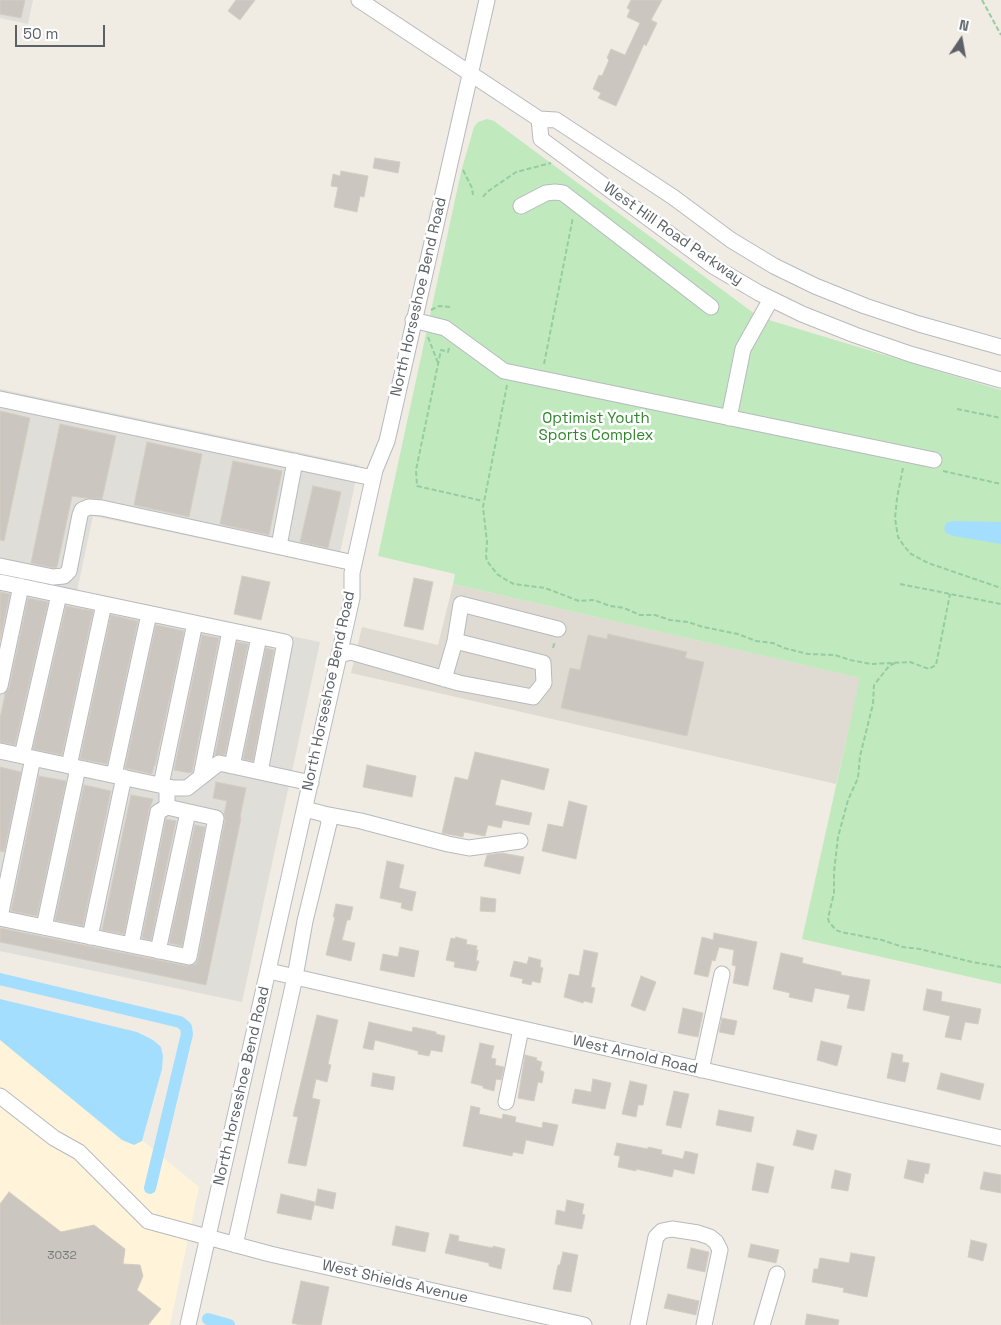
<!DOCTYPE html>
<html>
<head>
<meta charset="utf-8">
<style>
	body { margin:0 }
	#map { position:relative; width:1001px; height:1325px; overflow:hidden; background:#f0ece3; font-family:"Space Grotesk",sans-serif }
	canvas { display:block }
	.north { position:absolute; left:936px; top:15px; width:50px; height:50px; -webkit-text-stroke:4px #fff; paint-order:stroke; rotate:12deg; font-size:14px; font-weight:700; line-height:20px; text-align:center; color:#5b6166 }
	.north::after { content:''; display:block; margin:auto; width:18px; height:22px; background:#5b6166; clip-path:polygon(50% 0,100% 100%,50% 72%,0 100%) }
	.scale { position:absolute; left:15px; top:25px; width:90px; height:22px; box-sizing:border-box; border:2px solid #5b6166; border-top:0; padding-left:6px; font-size:15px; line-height:18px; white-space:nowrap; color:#5b6166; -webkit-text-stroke:4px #fff; paint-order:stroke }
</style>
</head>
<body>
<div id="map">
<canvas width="1001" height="1325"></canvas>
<div class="north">N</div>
<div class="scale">50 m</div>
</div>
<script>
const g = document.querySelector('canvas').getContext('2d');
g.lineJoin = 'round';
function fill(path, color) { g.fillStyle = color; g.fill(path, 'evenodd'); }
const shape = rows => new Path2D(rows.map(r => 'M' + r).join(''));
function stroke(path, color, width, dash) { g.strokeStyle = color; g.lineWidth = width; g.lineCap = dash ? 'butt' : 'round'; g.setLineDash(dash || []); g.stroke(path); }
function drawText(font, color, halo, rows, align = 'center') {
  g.font = font + ' "Space Grotesk",sans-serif'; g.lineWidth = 5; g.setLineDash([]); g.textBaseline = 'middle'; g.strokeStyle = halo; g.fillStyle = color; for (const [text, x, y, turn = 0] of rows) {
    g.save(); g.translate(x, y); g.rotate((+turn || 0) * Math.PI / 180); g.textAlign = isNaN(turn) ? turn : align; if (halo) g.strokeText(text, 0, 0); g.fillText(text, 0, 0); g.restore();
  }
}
const commercial = shape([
	[0,1024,199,1187,170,1325,0,1325]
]);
const industrial = shape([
	[0,0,33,0,28,24,0,18],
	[0,389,359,465,337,567,93,516,77,591,320,642,242,1002,0,951]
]);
const education = shape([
	[453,584,861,678,836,784,351,673,362,627,438,645]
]);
const green = shape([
	[487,119,494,121,759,317,1001,390,1001,984,802,939,860,678,453,584,455,574,378,556,461,172,474,127,478,122]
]);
const water = shape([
	[953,521,1001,522,1001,544,953,536,946,533,944,528,946,523],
	[0,999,137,1032,153,1040,161,1047,163,1056,162,1069,142,1141,134,1145,122,1140,0,1040]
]);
const canal = shape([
	[0,979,180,1022,186,1027,187,1034,150,1188],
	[208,1319,229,1325]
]);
const building = shape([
	[0,0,25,0,21,18,0,14,0,0],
	[236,0,255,0,240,20,228,11,236,0],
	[631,0,662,0,651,20,657,23,646,46,644,44,616,106,598,98,601,93,593,89,599,75,602,76,609,60,607,58,611,49,625,55,640,23,627,17,630,10,627,8,631,0],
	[375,158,400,162,398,173,373,168,375,158],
	[341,171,368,176,364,197,360,196,357,212,334,207,338,187,331,186,333,174,340,176,341,171],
	[0,411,30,418,4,541,0,540,0,411],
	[60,424,116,436,102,499,85,498,72,496,57,567,54,568,31,563,60,424],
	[147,442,202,454,189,517,134,505,147,442],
	[233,461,282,471,269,535,220,524,233,461],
	[313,486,341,492,328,548,300,542,313,486],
	[242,576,270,582,261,620,234,614,242,576],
	[414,578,433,582,423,630,404,626,414,578],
	[0,592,10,594,0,640,0,592],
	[28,598,48,602,15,745,0,742,0,718,5,695,4,695,9,688,28,598],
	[66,606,93,611,62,755,33,749,66,606],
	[111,615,138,621,107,764,80,759,111,615],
	[156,625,184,631,155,766,154,766,152,774,125,768,156,625],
	[608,634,687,652,685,658,704,662,687,736,561,708,570,668,580,670,588,635,607,639,608,634],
	[202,635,219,638,192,772,190,773,174,770,202,635],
	[237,642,248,644,225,755,215,755,237,642],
	[266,648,274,650,253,761,243,759,266,648],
	[475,752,549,769,544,790,501,779,495,805,532,813,529,825,503,820,501,828,488,825,485,836,464,832,463,837,442,833,455,777,468,780,475,752],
	[367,765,416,776,412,797,363,787,367,765],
	[0,767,21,772,4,852,0,851,0,767],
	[39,776,66,781,37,916,11,911,39,776],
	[216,782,246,788,240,817,241,818,206,985,0,942,0,928,187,966,196,964,198,959,225,820,224,814,227,801,213,798,216,782],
	[84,785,111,791,83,926,55,920,84,785],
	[131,795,153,799,149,810,124,934,102,930,131,795],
	[569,801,587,806,576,859,542,851,548,824,563,827,569,801],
	[166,819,176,821,151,940,142,938,166,819],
	[195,825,205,827,182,946,169,943,195,825],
	[502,853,524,857,520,874,484,866,487,855,502,853],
	[387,861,404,865,399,888,416,892,412,911,401,908,402,903,380,898,387,861],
	[481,897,496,899,495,912,480,911,481,897],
	[336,904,353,907,350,920,347,920,342,940,355,943,351,961,326,955,335,917,333,917,336,904],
	[714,933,757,942,748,986,733,983,736,966,732,965,734,950,719,947,715,961,712,960,708,977,694,974,702,937,713,940,714,933],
	[456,937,467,940,466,944,477,946,476,950,478,950,476,961,479,961,476,971,454,967,455,962,446,960,451,938,455,939,456,937],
	[400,947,419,951,414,977,380,970,383,954,398,957,400,947],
	[584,950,598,953,591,987,595,988,592,1003,584,1001,583,1003,564,997,569,974,579,976,584,950],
	[781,953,803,958,802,963,841,972,841,975,870,980,864,1011,847,1008,850,995,815,988,812,1002,789,997,790,993,773,989,781,953],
	[529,957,541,960,540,967,543,968,540,983,532,981,531,985,522,983,523,979,510,976,514,961,527,964,529,957],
	[641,976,656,982,645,1011,631,1006,641,976],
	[927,989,942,992,941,1001,981,1009,978,1024,965,1022,961,1040,945,1037,950,1016,923,1010,927,989],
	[683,1008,703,1013,698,1037,678,1033,683,1008],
	[317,1015,338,1020,328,1064,331,1065,327,1082,316,1079,312,1098,320,1100,306,1166,288,1163,298,1117,293,1116,317,1015],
	[722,1018,737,1021,734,1035,719,1032,722,1018],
	[369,1022,412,1032,413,1027,436,1032,436,1034,445,1036,442,1052,431,1050,429,1056,418,1054,418,1051,375,1040,373,1050,363,1048,369,1022],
	[821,1041,842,1046,837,1066,817,1060,821,1041],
	[480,1043,494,1046,491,1058,496,1059,495,1065,504,1067,501,1080,496,1079,494,1091,483,1088,483,1086,471,1083,480,1043],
	[892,1053,903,1055,902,1062,909,1063,905,1082,887,1078,892,1053],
	[525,1055,537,1058,536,1060,542,1062,540,1070,544,1072,542,1083,538,1082,534,1101,518,1098,525,1055],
	[373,1073,395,1077,393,1090,371,1086,373,1073],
	[941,1073,984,1084,980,1100,937,1089,941,1073],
	[593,1079,611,1083,605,1109,572,1103,575,1089,591,1092,593,1079],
	[630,1081,647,1085,643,1105,638,1105,636,1117,622,1114,630,1081],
	[674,1091,689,1094,681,1128,666,1125,674,1091],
	[471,1106,480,1108,479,1114,502,1119,503,1114,516,1117,515,1122,542,1128,543,1122,558,1125,553,1146,526,1140,523,1154,513,1152,512,1156,463,1146,471,1106],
	[719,1110,754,1117,751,1132,716,1125,719,1110],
	[797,1130,817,1135,813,1150,793,1145,797,1130],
	[617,1143,648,1149,648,1147,662,1150,661,1154,683,1159,685,1151,698,1154,694,1174,674,1169,672,1177,636,1169,636,1171,618,1167,620,1156,614,1155,617,1143],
	[908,1160,930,1164,928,1174,925,1173,923,1183,904,1178,908,1160],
	[757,1163,774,1167,768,1193,752,1190,757,1163],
	[835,1170,851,1174,848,1191,831,1188,835,1170],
	[984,1172,1001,1175,1001,1193,980,1189,984,1172],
	[318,1189,336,1193,333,1209,315,1205,318,1189],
	[9,1192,61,1232,94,1225,125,1249,123,1264,140,1265,143,1276,137,1290,161,1309,148,1325,0,1325,0,1204,9,1192],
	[281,1194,315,1202,311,1220,277,1213,281,1194],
	[567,1200,584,1204,582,1214,585,1215,582,1229,555,1224,557,1210,565,1212,567,1200],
	[396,1226,429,1233,425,1252,392,1245,396,1226],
	[450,1234,459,1236,458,1241,493,1248,493,1246,505,1249,501,1269,489,1266,489,1263,445,1253,450,1234],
	[971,1240,987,1244,983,1261,968,1257,971,1240],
	[751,1244,779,1250,776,1263,748,1257,751,1244],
	[691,1248,709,1252,705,1272,687,1268,691,1248],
	[563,1252,578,1255,571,1292,553,1289,558,1265,560,1265,563,1252],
	[851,1253,875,1257,867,1297,843,1292,844,1288,812,1282,814,1269,818,1269,820,1258,849,1263,851,1253],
	[301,1281,329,1287,321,1325,301,1325,292,1323,301,1281],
	[668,1294,699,1301,696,1315,664,1308,668,1294],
	[807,1314,839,1320,838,1325,805,1325,807,1314]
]);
const path = shape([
	[982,0,1001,35],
	[463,170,472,188,473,195],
	[483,197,487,192,516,172,551,163],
	[431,310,439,306,450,307],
	[428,337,438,363],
	[449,348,448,352,441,350,416,470,417,486,483,501],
	[544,364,573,217],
	[507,385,483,507,487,542,486,556,487,561,497,574,508,581,514,584,545,588,579,601,594,600,610,606,624,608,640,615,655,615,670,620,688,622,703,627,738,634,756,641,773,643,784,648,808,654,835,655,850,660,871,664,910,662,929,669,936,665,950,594],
	[957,409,1001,418],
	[903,468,897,498,895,518,898,537,904,546,911,554,928,563,1001,588],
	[943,471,1001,484],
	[900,584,1001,604],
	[553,648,555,641],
	[895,663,889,666,874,685,873,704,860,756,858,778,848,800,838,837,834,872,834,893,828,918,829,922,836,930,841,932,882,940,903,947,920,949,972,962,1001,967]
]);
const minor = shape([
	[359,0,539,119,556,120,673,197,731,240,774,266,815,286,865,306,919,324,1001,347],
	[539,119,541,139,713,266,759,293,802,314,855,335,910,354,1001,380],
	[521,206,546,193,555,192,563,193,711,307],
	[413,320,445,328,504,371,934,460],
	[0,399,373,478],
	[729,418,743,349,771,299],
	[279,546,295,461],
	[0,566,53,577,64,576,69,571,80,515,82,510,89,507,102,508,354,563],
	[0,582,285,642,260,772],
	[339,655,351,652,459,683,533,697,544,683,543,663,455,641],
	[444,679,455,641,461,604,558,629],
	[0,686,21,586],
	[0,751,173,788,187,788,219,763,311,783],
	[22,756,59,595],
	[69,766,104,604],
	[232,766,259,637],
	[114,775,149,614],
	[201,776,230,631],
	[161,785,195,623],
	[324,814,361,821,448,844,469,848,520,841],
	[0,917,33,758],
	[0,918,189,957,216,818,167,807,167,787],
	[44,927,78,768],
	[90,937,124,777],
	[131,945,158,812,167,807],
	[158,951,188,812],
	[269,971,1001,1138],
	[701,1070,722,974],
	[0,1096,54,1138,79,1152,148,1221,270,1254,584,1325],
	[506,1102,521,1029],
	[235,1245,295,977,305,921,329,823,328,818,324,814,305,809],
	[188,1325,352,598,352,573,375,470,387,441,487,0],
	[638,1325,656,1237,662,1231,672,1229,698,1233,710,1237,716,1242,720,1250,704,1325],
	[762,1325,777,1274]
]);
const numberNames = [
	["3032",62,1256]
];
const streetNames = [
	["West Hill Road Parkway",673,234,35],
	["North Horseshoe Bend Road",419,297,-77],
	["North Horseshoe Bend Road",329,691,-78],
	["West Arnold Road",635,1055,13],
	["North Horseshoe Bend Road",242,1086,-77],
	["West Shields Avenue",395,1282,13]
];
const parkNames = [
	["Optimist Youth",596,419],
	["Sports Complex",596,436]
];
fill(commercial, '#fff3d9');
fill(industrial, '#e0ded8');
fill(education, '#dfdbd2');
fill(green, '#c0eabd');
fill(water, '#a4deff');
stroke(canal, '#a4deff', 12);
fill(building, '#cbc7c0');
stroke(building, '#d5cdc1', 1);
stroke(minor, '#b6babf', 17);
stroke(path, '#95cca1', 2, [5, 2.5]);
stroke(minor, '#fff', 15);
drawText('12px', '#777a7c', null, numberNames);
drawText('15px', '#5b6166', '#fff', streetNames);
drawText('15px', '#2e852b', '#fff', parkNames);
</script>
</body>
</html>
